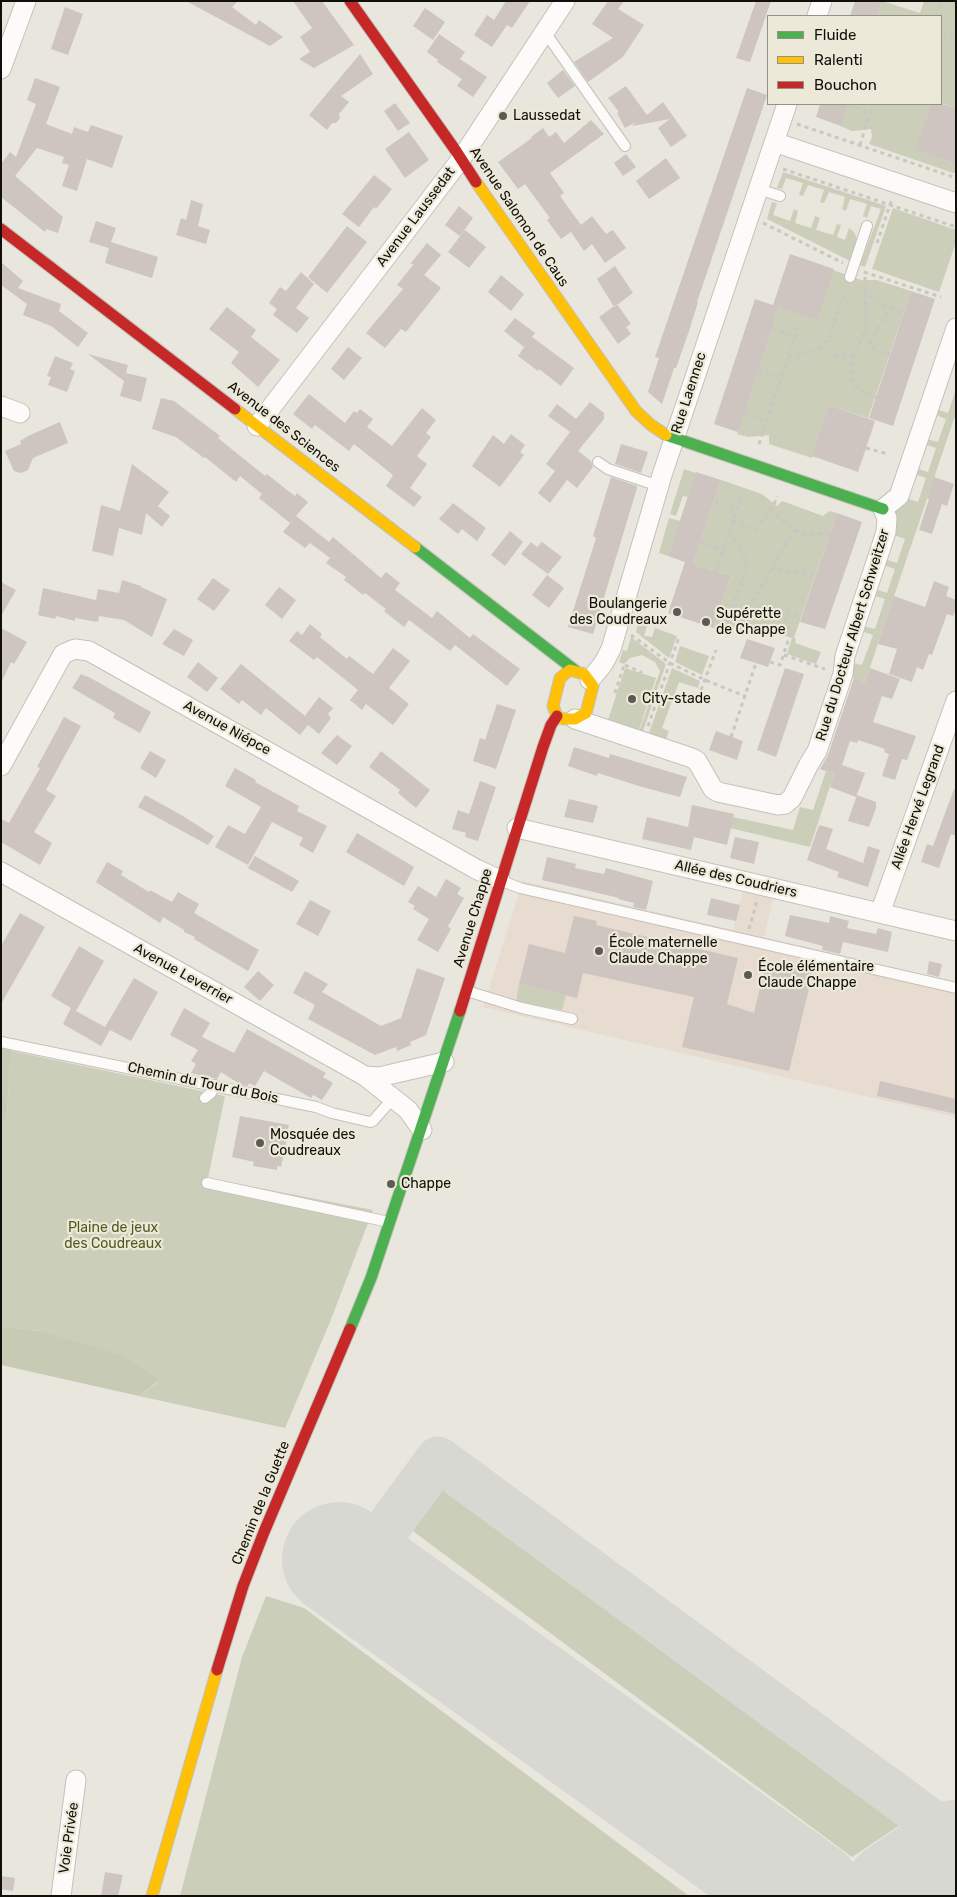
<!DOCTYPE html>
<html>
<head>
<meta charset="utf-8">
<style>
	body { margin:0 }
	#map { position:relative; width:957px; height:1897px; overflow:hidden; background:#e8e6dd; font-family:Rubik,sans-serif }
	canvas { display:block }
	.frame { position:absolute; inset:0; border:2px solid #100f09; pointer-events:none }
	.legend { position:absolute; left:767px; top:15px; width:175px; height:90px; box-sizing:border-box; background:#ede9d8; border:1px solid #959285; margin:0; padding:6px 9px; list-style:none; font-size:15px; color:#100f09 }
	.legend li { display:flex; align-items:center; gap:10px; height:25px }
	.legend b { width:25px; border:1px solid #959285 }
</style>
</head>
<body>
<div id="map">
<canvas width="957" height="1897"></canvas>
<div class="frame"></div>
<ul class="legend">
<li><b style="height:6px;background:#4caf50"></b>Fluide</li>
<li><b style="height:6px;background:#ffc107"></b>Ralenti</li>
<li><b style="height:6px;background:#c62828"></b>Bouchon</li>
</ul>
</div>
<script>
const g = document.querySelector('canvas').getContext('2d');
g.lineJoin = 'round';
function fill(path, color) { g.fillStyle = color; g.fill(path, 'evenodd'); }
const shape = rows => new Path2D(rows.map(r => 'M' + r).join(''));
function stroke(path, color, width, dash) { g.strokeStyle = color; g.lineWidth = width; g.lineCap = dash ? 'butt' : 'round'; g.setLineDash(dash || []); g.stroke(path); }
function drawText(font, color, halo, rows, align = 'center') {
  g.font = font + ' Rubik,sans-serif'; g.lineWidth = 4.5; g.setLineDash([]); g.textBaseline = 'middle'; g.strokeStyle = halo; g.fillStyle = color; for (const [text, x, y, turn = 0] of rows) {
    g.save(); g.translate(x, y); g.rotate((+turn || 0) * Math.PI / 180); g.textAlign = isNaN(turn) ? turn : align; if (halo) g.strokeText(text, 0, 0); g.fillText(text, 0, 0); g.restore();
  }
}
const education = shape([
	[523,881,733,930,743,892,773,899,764,937,956,982,956,1117,483,1007]
]);
const green = shape([
	[882,1,920,13,924,1,956,1,956,108,941,103,941,16,877,16],
	[848,104,931,104,916,150,956,164,956,174,869,144,872,137,871,129,852,131,840,126],
	[783,172,886,206,865,267,860,265,881,209,871,206,867,218,863,216,867,204,850,199,846,211,842,209,845,197,829,192,824,203,820,202,824,190,808,185,803,196,799,195,803,183,786,178,782,189,777,188],
	[772,202,777,203,773,215,790,221,794,209,798,211,795,223,811,228,815,216,820,218,816,230,833,235,837,224,841,225,837,237,845,240,849,228,854,232,857,239,850,261,767,219],
	[893,208,956,230,956,242,939,292,872,269],
	[833,270,861,280,877,280,911,291,868,418,829,405,812,458,769,444,769,435,748,437,737,434,779,307],
	[956,389,956,413,865,682,851,677,850,662,862,665,873,635,861,631,863,626,875,629,885,599,873,595,875,589,887,593,895,569,883,565,885,559,897,563,905,539,894,535,893,514,905,498,918,502,926,478,914,474,916,468,928,472,936,448,924,444,926,439,938,442,946,419,934,414,936,409,948,413],
	[684,469,696,473,688,497,683,496,676,516,670,514],
	[721,480,762,494,777,506,782,501,823,516,829,511,837,513,794,638,796,639,795,643,821,652,816,664,787,654,792,638,747,625,744,632,733,628,730,633,713,628,731,576,693,564],
	[669,518,680,521,668,556,659,553],
	[638,623,647,626,644,636,652,637,655,628,677,636,669,658,636,632],
	[631,637,666,664,641,737,639,732,660,671,655,662,642,655,630,658,624,664,619,662,623,650,627,651],
	[680,646,709,656,702,675,675,662],
	[625,668,656,678,639,730,608,720],
	[672,668,700,681,698,688,679,682,662,728,669,731,666,739,671,741,661,743,663,738,649,733],
	[826,771,834,774,810,847,730,828,733,817,793,830,800,807,813,810],
	[519,984,566,995,562,1010,516,1002],
	[12,1051,225,1096,208,1178,373,1210,330,1322,285,1428,139,1396,157,1383,157,1378,39,1331,1,1326,1,1125,7,1116,10,1062],
	[438,1477,439,1477,903,1823,852,1857,402,1523],
	[266,1596,304,1608,689,1896,180,1896,242,1657]
]);
const forest = shape([
	[1,1046,12,1051,10,1062,7,1116,1,1125],
	[1,1326,39,1331,121,1355,157,1378,157,1382,139,1396,1,1365]
]);
const taxiway = shape([
	[356,1571,438,1459,956,1840]
]);
const runway = shape([
	[339,1559,807,1896],
	[899,1896,956,1857]
]);
const building = shape([
	[186,1,238,1,232,7,256,25,259,20,283,37,270,46],
	[293,1,322,1,354,45,314,68,299,59,310,52,300,37,312,28],
	[506,1,530,1,512,28,507,25,492,47,474,35,487,15,494,20],
	[608,1,624,1,618,9,644,25,623,57,588,82,574,62,613,38,592,24],
	[756,1,771,1,750,62,736,58],
	[855,1,882,1,877,16,850,16],
	[65,7,83,14,68,55,51,49],
	[425,8,445,22,433,40,413,26],
	[439,34,465,52,460,59,487,77,473,97,457,86,462,79,437,62,438,60,427,52],
	[360,54,373,74,341,96,349,102,339,114,340,118,336,123,332,123,327,130,309,115],
	[563,70,575,86,558,98,547,83],
	[35,78,60,87,46,124,72,134,74,127,88,132,91,125,123,136,112,168,87,159,77,191,62,186,69,165,62,163,64,157,37,148,15,176,63,217,58,233,46,229,45,232,1,197,1,164,10,152,16,157,36,104,27,100],
	[626,86,647,115,663,102,687,136,671,147,658,128,670,119,632,126,636,122,625,128,617,113,619,112,608,98],
	[747,88,767,95,697,302,698,302,689,331,676,368,674,368,662,404,648,392,659,358,655,357],
	[395,103,410,123,398,131,384,111],
	[820,104,848,104,841,126,816,117],
	[931,104,942,104,956,108,956,164,915,150],
	[591,120,604,134,550,173,564,193,560,196,581,225,592,216,606,234,613,230,626,248,605,263,592,244,584,251,571,232,561,239,547,220,550,218,525,184,518,189,498,162,532,138,531,137,543,128,549,137,556,132,564,143],
	[409,132,429,160,405,178,385,149],
	[626,154,636,167,623,176,614,163],
	[666,158,680,178,649,199,636,181],
	[374,175,392,189,376,209,374,207,359,227,342,214],
	[191,200,203,204,198,226,210,230,206,244,176,235,181,218,186,220],
	[459,206,473,218,460,236,445,225],
	[96,221,116,228,111,242,158,257,152,278,105,263,109,248,89,242],
	[347,226,367,242,327,293,308,277],
	[465,230,486,247,469,268,448,252],
	[427,243,441,255,424,275,441,288,406,332,401,329,385,348,366,333,403,289,397,285,413,265,411,263],
	[790,254,834,269,817,320,773,305],
	[1,262,23,281,18,288,61,304,59,311,88,333,78,347,51,326,23,315,27,304,1,285],
	[615,266,633,293,614,307,597,279],
	[301,272,314,284,296,308,309,318,297,333,273,315,277,309,269,303,280,287,286,291],
	[501,275,524,294,511,311,488,292],
	[911,291,935,299,893,426,869,418],
	[755,299,779,307,738,432,714,424],
	[617,304,631,324,626,327,631,334,618,344,599,317],
	[227,307,256,330,251,337,280,360,258,387,231,363,239,352,209,329],
	[515,318,535,333,532,337,574,368,561,386,539,369,538,371,518,356,527,343,524,347,504,331],
	[348,347,362,358,344,380,331,369],
	[88,354,128,365,126,373,147,378,141,402,120,396,124,381],
	[55,356,73,363,70,369,75,371,67,392,48,385,51,377,47,376],
	[309,394,345,423,354,411,357,413,360,409,373,419,367,427,392,446,422,408,436,420,426,433,431,437,417,456,427,464,410,488,422,497,414,507,386,486,393,475,354,444,349,451,315,425,312,429,293,414],
	[161,398,174,401,220,436,218,438,265,476,267,474,287,490,295,496,297,493,308,502,290,523,259,498,262,494,240,476,236,482,205,457,204,458,176,437,152,429],
	[590,402,604,413,604,419,578,451,591,461,593,467,577,488,567,480,550,503,538,493,555,471,546,464,570,432,548,416,557,404,576,419],
	[829,405,875,421,858,472,812,456],
	[60,422,68,443,33,458,28,470,21,473,14,471,5,451,21,444,20,441,30,435],
	[511,434,525,445,520,452,524,455,500,487,472,466,493,435,504,444],
	[621,444,648,452,641,473,615,464],
	[132,464,169,492,158,506,170,516,162,527,146,513,142,535,119,528,113,556,92,551,101,505,120,511],
	[696,472,721,480,693,564,731,576,713,628,668,613,685,562,668,556],
	[611,477,637,486,637,488,593,634,568,627,596,538,593,536],
	[934,477,954,484,947,506,942,504,932,534,919,530,929,499,927,499],
	[453,503,486,528,477,541,462,529,458,534,439,519],
	[837,513,862,522,825,629,800,622],
	[296,516,329,542,333,537,381,578,386,572,400,583,395,590,432,618,437,611,470,638,473,634,520,669,507,686,455,645,450,651,409,620,404,627,384,611,386,609,365,593,363,595,344,580,346,577,326,563,330,558,310,543,305,548,283,532],
	[510,531,523,542,505,566,491,555],
	[531,542,537,547,542,542,562,557,548,574,521,554],
	[547,575,564,588,549,608,532,595],
	[213,578,230,590,214,611,197,599],
	[122,580,141,586,141,587,167,599,152,637,124,620,99,616,98,622,75,618,75,621,56,616,55,619,38,615,43,588,96,600,98,589,119,593],
	[934,581,949,587,946,596,956,600,956,608,953,616,947,614,932,655,929,654,923,670,917,667,912,682,889,674,897,649,878,644,894,596,925,607],
	[1,582,16,590,1,616],
	[279,587,296,600,282,619,265,605],
	[310,624,322,634,320,637,347,659,349,656,373,674,393,648,410,661,389,688,409,704,393,725,366,704,362,710,350,700,358,690,317,657,314,660,289,641,297,631,302,635],
	[1,628,27,642,14,664,11,662,1,683],
	[174,629,193,640,184,656,162,644],
	[747,639,775,648,768,667,740,658],
	[198,662,218,678,207,692,187,677],
	[241,664,305,716,319,697,333,708,328,714,331,718,319,734,308,725,300,735,266,708,261,715,242,700,239,704,220,689],
	[785,668,804,674,776,757,757,750],
	[870,668,900,679,892,699,882,696,873,722,916,736,907,760,902,759,895,780,882,776,889,754,884,752,885,749,858,740,857,743,850,741,842,765,865,773,856,797,830,787,834,774,820,769,828,755,854,678,865,682],
	[81,674,87,677,87,676,151,712,140,733,113,718,115,713,72,688],
	[497,704,516,710,496,769,473,761,480,738,485,740],
	[64,717,81,726,46,790,56,796,34,832,52,843,40,865,1,842,1,819,9,823,40,768,37,767],
	[716,731,743,741,737,760,709,750],
	[337,735,352,746,337,765,321,753],
	[574,747,609,758,610,754,687,777,680,797,642,787,598,773,597,776,568,766],
	[150,751,166,760,156,778,140,768],
	[381,751,430,790,416,808,398,793,400,790,369,767],
	[235,768,256,780,255,782,299,806,297,811,327,826,313,853,299,845,303,838,272,822,248,865,215,847,228,825,245,834,261,807,225,786],
	[480,781,496,787,478,841,465,837,466,833,452,829,458,810,469,814],
	[954,789,956,789,956,836,951,834,939,868,921,862,927,844,933,846],
	[145,795,183,816,214,836,208,845,138,807],
	[857,795,876,802,876,808,869,827,848,821],
	[569,799,598,806,593,823,564,817],
	[692,805,734,814,727,845,694,837,691,850,642,839,647,817,688,827],
	[819,825,833,829,826,849,863,863,868,846,880,850,868,887,837,877,839,872,807,860],
	[357,833,414,867,404,886,346,852],
	[735,837,759,842,754,864,730,858],
	[255,856,299,881,292,892,248,868],
	[547,857,576,864,575,868,604,874,606,868,653,881,646,910,633,907,634,903,618,899,619,898,542,880],
	[107,862,123,871,121,875,149,892,150,890,172,902,178,892,199,904,194,913,259,950,248,971,194,939,195,937,184,932,184,930,163,917,160,923,96,882],
	[446,879,461,888,457,894,464,898,448,926,451,929,438,952,417,940,429,919,413,909,415,906,408,902,418,886,436,897],
	[711,898,740,905,736,921,707,915],
	[310,900,331,911,318,936,296,924],
	[20,913,45,927,1,1004,1,946],
	[790,915,829,923,830,916,849,921,847,928,876,934,878,928,892,932,888,952,843,942,840,954,822,950,823,946,785,936],
	[574,916,597,921,596,925,738,958,727,1004,754,1013,766,962,813,972,789,1071,682,1047,694,997,583,973,577,998,519,984,529,944,565,953],
	[79,946,104,961,76,1011,105,1027,134,978,158,992,131,1041,110,1030,101,1046,63,1024,71,1008,51,996],
	[929,961,942,964,939,977,927,974],
	[417,968,445,978,426,1035,410,1042,411,1045,397,1051,396,1047,375,1055,308,1019,315,1005,293,993,305,971,328,984,322,992,381,1026,401,1018],
	[258,971,274,985,260,1001,244,987],
	[184,1008,210,1023,202,1037,234,1053,247,1029,326,1073,323,1077,333,1083,322,1100,313,1095,311,1098,264,1071,255,1086,249,1083,248,1086,241,1085,221,1072,217,1079,191,1073,196,1064,191,1061,198,1050,170,1035],
	[880,1081,956,1099,956,1114,877,1096],
	[240,1116,289,1125,285,1138,287,1138,281,1167,277,1166,277,1170,253,1166,254,1162,232,1157],
	[105,1872,123,1875,118,1896,101,1896],
	[1,1876,15,1878,13,1891,1,1889]
]);
const path = shape([
	[936,16,941,1],
	[941,37,956,37],
	[848,105,870,113],
	[797,124,956,178],
	[860,145,873,104],
	[783,169,956,227],
	[763,223,843,263],
	[877,243,892,199],
	[864,272,941,297],
	[865,277,866,326,862,339,855,352,851,368,851,377,853,383,859,391,876,397],
	[856,287,865,290,883,306,904,313],
	[772,329,795,336],
	[864,333,872,346,876,350,890,354],
	[871,344,879,325,892,309],
	[820,347,834,355,854,355],
	[788,357,813,351,828,341,846,289],
	[758,371,781,378],
	[744,413,767,421],
	[759,444,799,324],
	[866,448,888,454],
	[715,501,737,508],
	[769,511,801,534,830,533],
	[733,521,755,530,774,504,777,496],
	[700,542,723,550],
	[771,569,816,575],
	[716,571,741,497],
	[732,610,770,607,802,617],
	[736,629,795,529],
	[724,631,747,566,746,557,729,533],
	[631,635,670,663,705,680,745,696],
	[784,655,825,669],
	[770,662,780,665,791,632,781,611],
	[625,665,641,672,641,673],
	[701,690,716,650],
	[615,693,624,665],
	[648,726,679,637],
	[731,737,756,663],
	[749,929,757,901]
]);
const lane = shape([
	[545,32,625,146],
	[758,189,780,196],
	[850,277,867,226],
	[598,462,608,469,659,486],
	[502,881,520,888,956,988],
	[467,991,522,1008,572,1019],
	[1,1042,316,1107,332,1113,370,1122,373,1121,394,1097],
	[205,1098,211,1093,215,1085],
	[207,1183,389,1222]
]);
const street = shape([
	[817,16,822,1],
	[1,69,26,1],
	[774,142,956,203],
	[1,406,20,413],
	[257,426,461,159,565,1],
	[590,680,603,664,611,649,662,475,787,104],
	[575,719,692,758,697,761,713,789,718,792,778,805,785,804,792,798,809,764,817,751,843,674,845,656,886,532,887,518,883,509,899,496,956,328],
	[1,766,63,654,75,649,89,651,476,869,500,880],
	[517,828,956,931],
	[1,872,365,1076,408,1110,422,1130],
	[880,913,956,701],
	[365,1076,379,1077,444,1062],
	[61,1896,76,1780]
]);
const fast = shape([
	[666,435,883,509],
	[415,547,576,671],
	[350,1329,371,1278,460,1011]
]);
const slow = shape([
	[476,182,636,411,651,425,666,435],
	[235,409,415,547],
	[570,670,584,674,593,686,586,713,575,719,563,719,557,716,553,706,560,678,570,670],
	[152,1896,217,1670]
]);
const jam = shape([
	[350,1,456,151,476,182],
	[1,229,235,409],
	[460,1011,543,747,551,725,557,716],
	[217,1670,243,1586,264,1532,350,1329]
]);
const markers = [
	[503,116,5,"#5c5a53"],
	[677,612,5,"#5c5a53"],
	[706,622,5,"#5c5a53"],
	[632,699,5,"#5c5a53"],
	[599,951,5,"#5c5a53"],
	[748,975,5,"#5c5a53"],
	[260,1143,5,"#5c5a53"],
	[391,1184,5,"#5c5a53"]
];
const poiNames = [
	["Laussedat",513,116],
	["Boulangerie",667,604,"right"],
	["des Coudreaux",667,620,"right"],
	["Supérette",716,614],
	["de Chappe",716,630],
	["City-stade",642,699],
	["École maternelle",609,943],
	["Claude Chappe",609,959],
	["École élémentaire",758,967],
	["Claude Chappe",758,983],
	["Mosquée des",270,1135],
	["Coudreaux",270,1151],
	["Chappe",401,1184]
];
const streetNames = [
	["Avenue Laussedat",416,217,-53],
	["Avenue Salomon de Caus",519,217,56],
	["Rue Laennec",689,393,-72],
	["Avenue des Sciences",284,427,38],
	["Rue du Docteur Albert Schweitzer",853,635,-73],
	["Avenue Niépce",227,728,29],
	["Allée Hervé Legrand",918,807,-70],
	["Allée des Coudriers",736,879,13],
	["Avenue Chappe",473,918,-73],
	["Avenue Leverrier",183,974,29],
	["Chemin du Tour du Bois",203,1083,12],
	["Chemin de la Guette",261,1503,-68],
	["Voie Privée",69,1838,-82]
];
const parkNames = [
	["Plaine de jeux",113,1228],
	["des Coudreaux",113,1244]
];
fill(education, '#e8dbd0');
fill(green, '#cbcfb9');
fill(forest, '#c7cbb3');
stroke(taxiway, '#d8d8d2', 45);
stroke(runway, '#d8d8d2', 114);
fill(building, '#cec5c0');
stroke(lane, '#c3c1ba', 12);
stroke(street, '#c3c1ba', 21);
stroke(fast, '#c3c1ba', 13);
stroke(slow, '#c3c1ba', 13);
stroke(jam, '#c3c1ba', 13);
stroke(path, '#c8c7c4', 3, [4, 4]);
stroke(lane, '#fcfbfa', 10);
stroke(street, '#fcfbfa', 19);
stroke(fast, '#4caf50', 11);
stroke(slow, '#ffc107', 11);
stroke(jam, '#c62828', 11);
for (const [x, y, r, color] of markers) { const dot = new Path2D(); dot.arc(x, y, r, 0, 2 * Math.PI); g.fillStyle = color; g.fill(dot); stroke(dot, '#ede9d8', 2); }
drawText('14px', '#100f09', '#ede9d8', poiNames, 'left');
drawText('14px', '#100f09', '#ede9d8', streetNames);
drawText('14px', '#505b22', '#ede9d8', parkNames);
</script>
</body>
</html>
